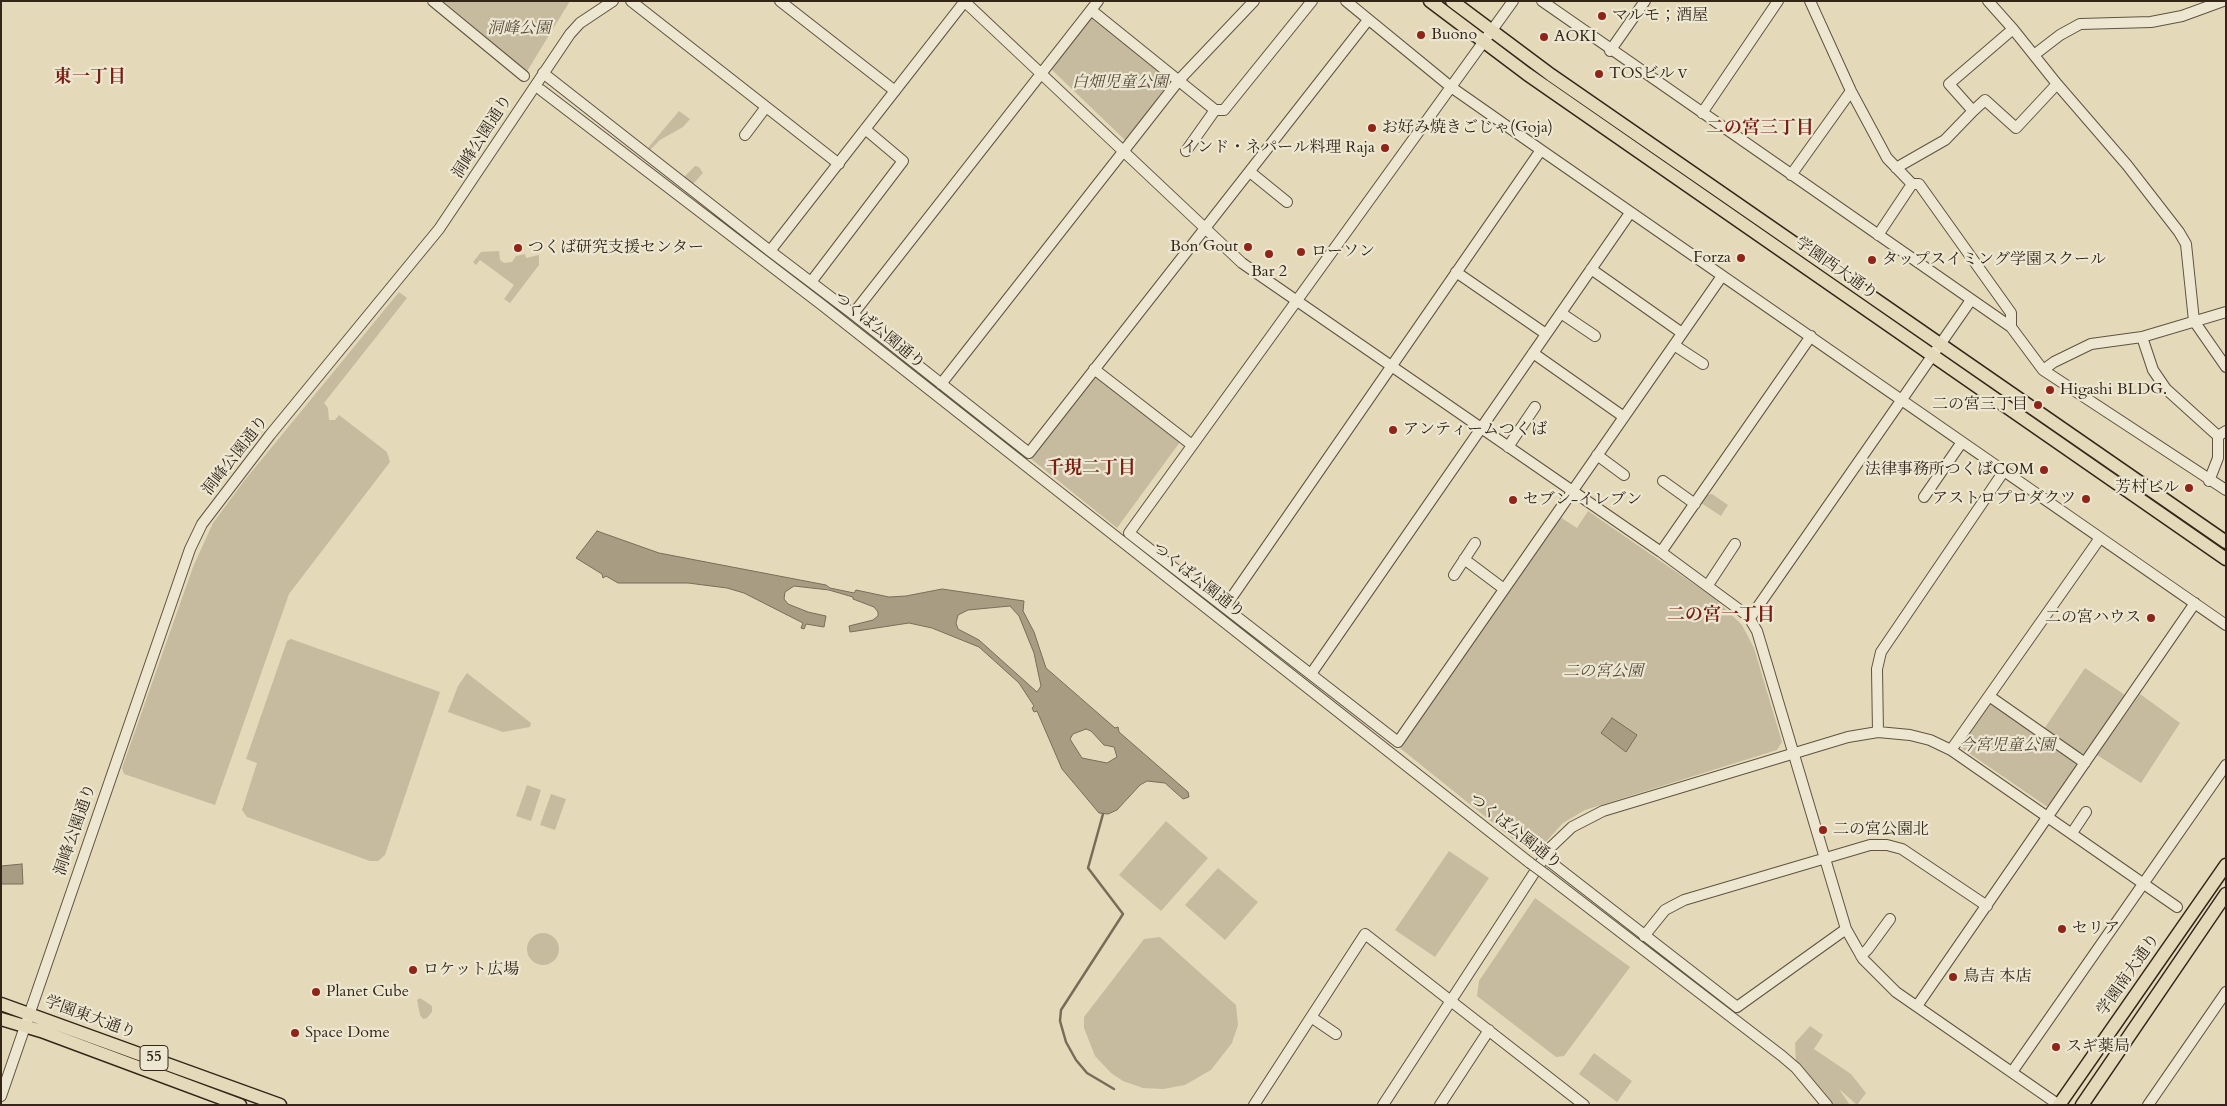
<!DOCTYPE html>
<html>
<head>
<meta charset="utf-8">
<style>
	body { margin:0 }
	#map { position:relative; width:2227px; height:1106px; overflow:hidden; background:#e4daba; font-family:Cardo,serif }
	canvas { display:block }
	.frame { position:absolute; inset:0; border:2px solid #332619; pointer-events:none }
</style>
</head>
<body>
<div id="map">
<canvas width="2227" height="1106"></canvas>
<div class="frame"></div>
</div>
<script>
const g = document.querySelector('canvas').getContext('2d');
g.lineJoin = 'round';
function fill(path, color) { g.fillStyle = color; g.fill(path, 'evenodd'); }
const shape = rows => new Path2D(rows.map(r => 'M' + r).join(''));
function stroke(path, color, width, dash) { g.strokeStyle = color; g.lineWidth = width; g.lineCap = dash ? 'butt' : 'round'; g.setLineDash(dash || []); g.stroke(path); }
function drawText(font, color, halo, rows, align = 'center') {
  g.font = font + ' Cardo,"Noto Serif JP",serif'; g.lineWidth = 4.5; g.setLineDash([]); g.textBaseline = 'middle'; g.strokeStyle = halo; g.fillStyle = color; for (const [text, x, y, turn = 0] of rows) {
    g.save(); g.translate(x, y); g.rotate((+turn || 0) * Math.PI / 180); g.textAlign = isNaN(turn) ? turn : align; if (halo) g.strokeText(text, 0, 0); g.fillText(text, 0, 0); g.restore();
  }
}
const green = shape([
	[441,1,570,1,526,73],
	[1090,17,1096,17,1173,82,1126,141,1050,68],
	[679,111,690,119,683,127,660,140,649,151,647,149],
	[695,166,699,167,703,173,693,184,684,177],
	[499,251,500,260,504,263,512,262,516,256,525,254,526,258,539,255,539,265,510,303,504,299,514,285,480,260,476,265,473,262,481,252],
	[399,292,407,298,324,403,328,408,329,420,335,420,339,415,387,452,390,462,289,594,215,805,124,774,122,768,193,567,213,523,244,481],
	[1098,377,1180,442,1117,528,1030,458,1093,378],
	[1712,494,1728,505,1721,516,1701,503,1706,495],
	[1588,511,1714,598,1742,625,1754,648,1782,742,1777,750,1585,810,1563,823,1544,844,1527,833,1518,843,1400,748,1560,517,1577,528],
	[291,639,440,692,385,855,378,861,370,861,247,817,242,810,257,763,246,759,287,641],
	[2085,668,2125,695,2085,754,2081,755,2044,729],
	[467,673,531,723,530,727,503,732,448,712,458,686],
	[2140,694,2180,723,2141,783,2097,755],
	[1994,704,2077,761,2077,765,2050,806,2046,806,1963,749,1961,745,1988,705],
	[527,785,541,790,531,821,516,816],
	[551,794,566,799,555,830,540,825],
	[1166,821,1208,858,1161,911,1119,875],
	[1449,851,1489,878,1435,957,1395,930],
	[1218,868,1258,902,1225,940,1185,905],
	[1535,898,1630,967,1564,1056,1556,1057,1477,996,1479,981],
	'527 949a16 16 0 1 1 32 0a16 16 0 1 1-32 0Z',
	[1160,937,1236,1005,1238,1025,1232,1043,1211,1070,1185,1085,1163,1089,1143,1088,1123,1081,1111,1073,1095,1056,1084,1028,1084,1017,1144,939],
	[420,998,432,1006,432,1012,427,1018,423,1019,420,1015,417,1000],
	[1810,1026,1823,1035,1814,1049,1851,1074,1866,1093,1857,1105,1839,1089,1850,1105,1831,1105,1796,1063,1795,1043],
	[1594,1053,1632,1081,1617,1102,1579,1074]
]);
const water = shape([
	[597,531,659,553,826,585,830,588,854,593,856,590,889,597,906,596,942,589,1024,601,1023,611,1034,632,1046,668,1115,728,1118,727,1119,732,1188,792,1189,797,1183,799,1165,783,1147,781,1140,785,1117,810,1108,814,1099,813,1062,769,1037,711,1034,712,1032,708,1034,706,1019,683,979,647,932,628,909,623,850,632,849,626,873,620,878,616,878,612,874,607,853,599,853,597,829,590,794,586,785,592,784,599,788,604,808,612,826,616,824,627,806,624,804,629,801,628,803,623,744,593,727,588,688,583,618,583,606,576,603,578,602,574,576,558,597,531],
	[1010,606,1019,616,1034,653,1041,686,1037,692,979,640,958,629,956,623,958,615,968,610,1010,606],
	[1086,729,1091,731,1104,745,1114,747,1117,757,1107,763,1082,758,1070,739,1073,734,1086,729],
	[1612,718,1637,735,1626,752,1601,733,1612,718],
	[22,864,23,884,1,884,1,866,22,864]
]);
const stream = shape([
	[1103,814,1088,868,1123,914,1061,1010,1060,1021,1066,1042,1076,1060,1087,1073,1114,1089]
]);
const minor = shape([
	[433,1,524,76],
	[631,1,839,164],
	[780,1,895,91],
	[964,1,1242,263,1661,552,1748,616,1757,631,1846,929,1863,959,1896,992,2059,1105],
	[1346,1,1451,87,1541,150,2226,625],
	[1513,1,1129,533,1398,742,1722,276],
	[1542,1,2011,327,2043,370,2226,490],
	[1810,1,1851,91,1887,158,1912,184,1878,235],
	[1988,1,2013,29,2057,84,2127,165,2179,232,2186,244,2194,321,2226,367],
	[1091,10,1215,110,1224,110,1312,1],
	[1610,51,1645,1],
	[2034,55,2060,35,2080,24,2151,22,2182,16,2223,1],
	[543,73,770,251,853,314,1029,453,1368,20],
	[541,90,822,305,1530,863],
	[1973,111,1985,100,2016,128,2057,84],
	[1702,113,1778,1],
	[745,135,766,107],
	[1186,151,1215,110],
	[1896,168,1945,140,1973,111,1949,84,2013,29],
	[1250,172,1287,202],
	[1791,175,1851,91],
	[1912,184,1919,184,2011,313,2011,327],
	[770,251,965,1],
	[1591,269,1682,333],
	[1456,272,1546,334],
	[811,282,903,161,865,129],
	[1561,313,1595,336],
	[853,314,1098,1],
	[2142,337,2153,370,2166,389,2218,436],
	[1674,345,1703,364],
	[1533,353,1624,417],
	[1094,369,1192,445],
	[2043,370,2054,362,2091,344,2142,337,2226,312],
	[941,384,1180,79,1254,1],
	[1508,447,1535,407],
	[1597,455,1624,475],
	[1663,481,1695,504],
	[2209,481,2218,458,2218,436,2226,431],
	[1924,497,1962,442],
	[1661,552,1811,336],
	[1464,559,1504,589],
	[1454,575,1475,543],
	[1708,585,1735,544],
	[1225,607,1541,150],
	[1750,618,1971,300],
	[1311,674,1630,213],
	[1989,696,2085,763],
	[1878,732,1877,669,1881,652,2004,471],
	[1951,750,2100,538],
	[2072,833,2086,812],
	[1544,857,1737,1007,1846,929],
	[1545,874,1782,1056,1796,1068,1827,1105],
	[1644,936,1665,910,1684,900,1870,845,1887,845,1902,849,1987,906],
	[1861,956,1868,949,1890,919],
	[1917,1006,2195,603],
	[1311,1017,1336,1034],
	[2012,1072,2226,765],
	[1,1096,190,549,202,524,270,435,439,229,570,34,580,23,613,1],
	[1254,1105,1365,934,1584,1105],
	[1383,1105,1551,847,1572,827,1603,811,1848,737,1878,732,1910,735,1930,740,1951,750,2177,907],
	[1440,1105,1489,1030],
	[2148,1105,2226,992]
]);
const major = shape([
	[1430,1,1527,74,2226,559],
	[1452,1,1551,75,2226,542],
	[1,1004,280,1105],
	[1,1019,41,1031,240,1105],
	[2059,1105,2226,865],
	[2082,1105,2226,894]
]);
const minorBridge = shape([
	[1530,863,1545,874]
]);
const markers = [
	[1602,16,5,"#8f2418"],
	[1421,35,5,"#8f2418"],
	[1544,37,5,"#8f2418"],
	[1599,74,5,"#8f2418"],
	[1372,128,5,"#8f2418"],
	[1385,148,5,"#8f2418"],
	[1248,247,5,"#8f2418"],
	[518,248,5,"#8f2418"],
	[1301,252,5,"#8f2418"],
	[1269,254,5,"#8f2418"],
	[1741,258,5,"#8f2418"],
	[1872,260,5,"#8f2418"],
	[2050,390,5,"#8f2418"],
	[2038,405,5,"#8f2418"],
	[1393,430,5,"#8f2418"],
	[2044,470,5,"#8f2418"],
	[2189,488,5,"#8f2418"],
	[2086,499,5,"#8f2418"],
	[1513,500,5,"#8f2418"],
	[2151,618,5,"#8f2418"],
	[1823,830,5,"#8f2418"],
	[2062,929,5,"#8f2418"],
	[413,970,5,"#8f2418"],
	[1953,977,5,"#8f2418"],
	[316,992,5,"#8f2418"],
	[295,1033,5,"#8f2418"],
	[2056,1047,5,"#8f2418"]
];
const shields = [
	[154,1058,28]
];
const shieldNames = [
	["55",154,1058]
];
const poiNames = [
	["マルモ；酒屋",1612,16],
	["Buono",1431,35],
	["AOKI",1554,37],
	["TOSビルⅴ",1609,74],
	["お好み焼きごじゃ(Goja)",1382,128],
	["インド・ネパール料理 Raja",1375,148,"right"],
	["Bon Gout",1238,247,"right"],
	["つくば研究支援センター",528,248],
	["ローソン",1311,252],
	["Forza",1731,258,"right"],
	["タップスイミング学園スクール",1882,260],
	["Bar 2",1269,272,"center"],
	["Higashi BLDG.",2060,390],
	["二の宮三丁目",2028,405,"right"],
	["アンティームつくば",1403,430],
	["法律事務所つくばCOM",2034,470,"right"],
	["芳村ビル",2179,488,"right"],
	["アストロプロダクツ",2076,499,"right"],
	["セブン-イレブン",1523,500],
	["二の宮ハウス",2141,618,"right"],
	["二の宮公園北",1833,830],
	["セリア",2072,929],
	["ロケット広場",423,970],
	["鳥吉 本店",1963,977],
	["Planet Cube",326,992],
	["Space Dome",305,1033],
	["スギ薬局",2066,1047]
];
const parkNames = [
	["洞峰公園",519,29],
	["白畑児童公園",1120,83],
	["二の宮公園",1603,672],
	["今宮児童公園",2007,746]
];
const streetNames = [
	["洞峰公園通り",483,137,-57],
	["学園西大通り",1836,269,35],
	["つくば公園通り",879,331,39],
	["洞峰公園通り",236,456,-52],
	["つくば公園通り",1198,581,38],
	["洞峰公園通り",76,830,-71],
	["つくば公園通り",1515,832,38],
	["学園南大通り",2129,975,-55],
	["学園東大通り",90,1018,20]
];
const neighbourhoodNames = [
	["東一丁目",90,78],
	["二の宮三丁目",1760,129],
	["千現二丁目",1091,469],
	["二の宮一丁目",1721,616]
];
fill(green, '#c6bb9f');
fill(water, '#a89d83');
stroke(water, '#796d59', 1);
stroke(stream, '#796d59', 2.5);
stroke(minor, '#5f5341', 12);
stroke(major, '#332619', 15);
stroke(minor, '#ede7d2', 10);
stroke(major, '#e4daba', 12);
stroke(minorBridge, '#5f5341', 12, []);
stroke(minorBridge, '#ede7d2', 10);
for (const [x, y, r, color] of markers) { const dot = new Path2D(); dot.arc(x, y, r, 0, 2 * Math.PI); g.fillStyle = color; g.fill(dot); stroke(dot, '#ede7d2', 2); }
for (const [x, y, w] of shields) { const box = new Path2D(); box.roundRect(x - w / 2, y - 12.5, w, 25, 4); g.fillStyle = '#ede7d2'; g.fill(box); stroke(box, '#332619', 1); }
drawText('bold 15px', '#332619', null, shieldNames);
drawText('16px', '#332619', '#ede7d2', poiNames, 'left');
drawText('italic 16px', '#584b3a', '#ede7d2', parkNames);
drawText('16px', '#332619', '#ede7d2', streetNames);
drawText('bold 18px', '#7a1f14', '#ede7d2', neighbourhoodNames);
</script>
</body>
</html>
